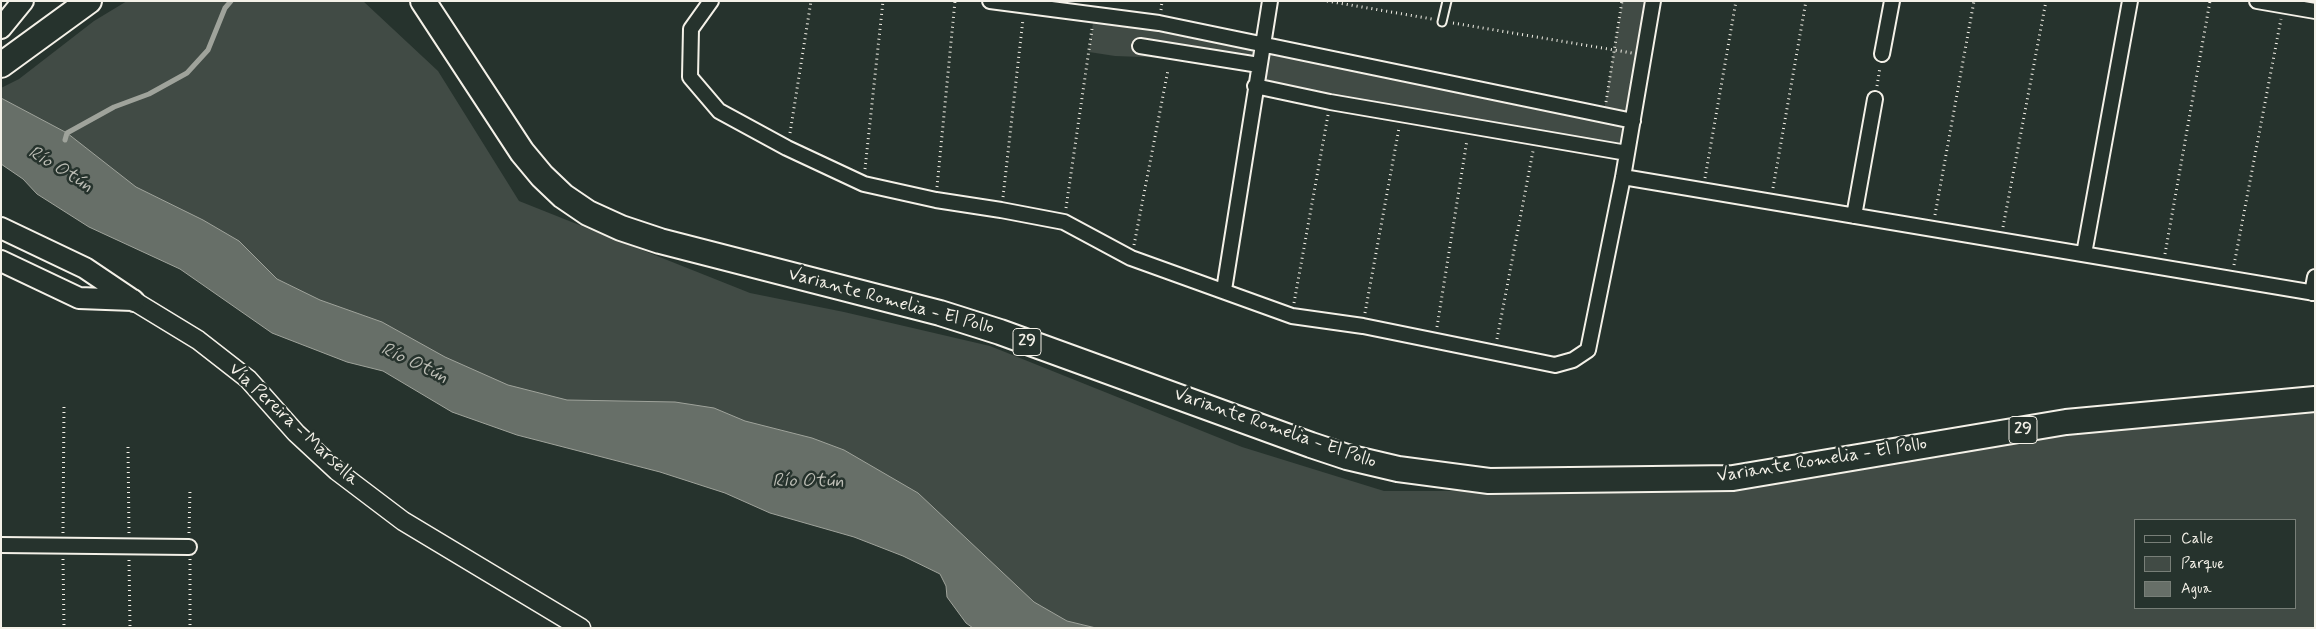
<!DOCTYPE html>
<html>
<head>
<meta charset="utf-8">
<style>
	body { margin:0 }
	#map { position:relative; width:2316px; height:629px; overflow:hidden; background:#26332d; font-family:Mynerve,sans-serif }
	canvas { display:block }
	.frame { position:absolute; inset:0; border:2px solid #f4f1e8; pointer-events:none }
	.legend { position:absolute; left:2134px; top:519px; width:162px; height:90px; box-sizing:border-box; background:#26332d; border:1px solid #787f78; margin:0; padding:6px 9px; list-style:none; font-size:15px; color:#f4f1e8 }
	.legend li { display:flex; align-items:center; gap:10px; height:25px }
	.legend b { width:25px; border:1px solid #787f78 }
</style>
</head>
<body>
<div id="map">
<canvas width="2316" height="629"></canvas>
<div class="frame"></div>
<ul class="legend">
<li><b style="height:6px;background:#26332d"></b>Calle</li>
<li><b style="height:14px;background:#414b45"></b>Parque</li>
<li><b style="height:14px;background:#676f68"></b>Agua</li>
</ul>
</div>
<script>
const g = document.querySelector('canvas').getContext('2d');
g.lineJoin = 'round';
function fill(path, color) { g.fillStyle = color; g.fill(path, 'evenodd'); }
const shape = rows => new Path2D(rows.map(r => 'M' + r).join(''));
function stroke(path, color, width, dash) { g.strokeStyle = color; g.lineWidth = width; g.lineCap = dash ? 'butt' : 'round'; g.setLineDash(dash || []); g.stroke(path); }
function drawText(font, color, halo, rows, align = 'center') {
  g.font = font + ' Mynerve,sans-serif'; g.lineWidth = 5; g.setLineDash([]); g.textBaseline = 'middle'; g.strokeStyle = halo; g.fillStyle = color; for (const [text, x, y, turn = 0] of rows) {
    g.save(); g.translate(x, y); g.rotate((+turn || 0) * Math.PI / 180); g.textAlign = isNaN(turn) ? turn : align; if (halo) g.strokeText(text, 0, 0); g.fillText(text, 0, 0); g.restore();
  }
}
const green = shape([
	[127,1,363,1,438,71,519,201,750,293,844,312,990,346,1242,447,1384,491,1619,491,2315,403,2315,628,1096,628,1013,608,964,536,512,404,329,324,1,135,1,88,19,79,94,21],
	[2135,520,2295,520,2295,608,2135,608],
	[1622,1,1653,1,1627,153,1255,86,1257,72,1169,58,1115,56,1089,52,1094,15,1603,116]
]);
const water = shape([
	[1,98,67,133,136,187,203,220,239,241,277,279,320,300,382,322,445,357,508,385,567,400,675,402,714,408,745,421,812,438,844,450,918,493,1034,602,1067,621,1096,628,973,628,966,623,947,597,946,586,940,574,903,556,854,537,770,513,725,493,660,472,517,435,452,412,383,371,347,362,272,333,180,269,89,227,37,194,23,179,1,164,1,98]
]);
const stream = shape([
	[65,140,67,133,114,107,149,94,187,73,208,50,225,8,231,1]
]);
const path = shape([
	[1327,1,1432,19],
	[1161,10,1162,1],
	[1453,23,1632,53],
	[1877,86,1880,67],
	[1606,102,1622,1],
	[790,133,811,1],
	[865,169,883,1],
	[1705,178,1736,1],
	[937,187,955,1],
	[1773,188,1806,1],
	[1003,197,1023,19],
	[1066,208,1092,29],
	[1935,215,1974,1],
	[2003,227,2046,1],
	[1134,245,1168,70],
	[2165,254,2210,1],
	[2234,265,2281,19],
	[1294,303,1328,115],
	[1365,313,1399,128],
	[1437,327,1467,140],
	[1497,339,1533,151],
	[128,447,129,534],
	[63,533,64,404],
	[189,533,190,489],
	[63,559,64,628],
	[190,559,190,628],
	[129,560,130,628]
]);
const service = shape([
	[1442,22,1447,1]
]);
const minor = shape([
	[711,1,691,29,690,77,719,111,787,148,864,184,936,200,1001,210,1064,222,1131,258,1292,316,1363,326,1555,365,1573,360,1588,350,1623,177,1653,1],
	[990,1,1159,23,1633,121],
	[2257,1,2315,11],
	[1140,46,1259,65],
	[1882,54,1892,1],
	[1255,86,1330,102,1627,153],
	[1623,177,2315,293],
	[1854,216,1875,99],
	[2084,254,2130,1],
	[1224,290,1270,1],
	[2312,293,2315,277],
	[1,545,189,547]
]);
const tertiary = shape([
	[134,301,198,340,248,379,296,433,337,471,403,521,581,628]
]);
const secondary = shape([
	[1,28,23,1],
	[1,228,85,268,134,301],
	[1,261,79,298,133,300]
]);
const trunk = shape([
	[423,1,522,152,542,176,563,196,588,213,621,228,660,241,940,313,1000,332,1311,445,1347,457,1398,469,1489,481,1733,478,2066,422,2315,399],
	[1,65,89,1]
]);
const shields = [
	[1027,342,28],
	[2023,430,28]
];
const shieldNames = [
	["29",1027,342],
	["29",2023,430]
];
const streetNames = [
	["Variante Romelia - El Pollo",891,302,15],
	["Vía Pereira - Marsella",293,425,43],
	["Variante Romelia - El Pollo",1275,429,19],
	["Variante Romelia - El Pollo",1822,461,-9]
];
const waterNames = [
	["Río Otún",60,170,31],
	["Río Otún",414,364,25],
	["Río Otún",808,482]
];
fill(green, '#414b45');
fill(water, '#676f68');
stroke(water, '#9fa39b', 1);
stroke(stream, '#9fa39b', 5);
stroke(service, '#f4f1e8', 11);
stroke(minor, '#f4f1e8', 18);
stroke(tertiary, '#f4f1e8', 21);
stroke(secondary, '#f4f1e8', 24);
stroke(trunk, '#f4f1e8', 28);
stroke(path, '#f4f1e8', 3, [1, 4]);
stroke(service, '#26332d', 7);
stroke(minor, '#26332d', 14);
stroke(tertiary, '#26332d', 18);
stroke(secondary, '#26332d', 20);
stroke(trunk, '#26332d', 24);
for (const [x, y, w] of shields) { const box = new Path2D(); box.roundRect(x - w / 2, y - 13.5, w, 27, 4); g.fillStyle = '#26332d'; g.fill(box); stroke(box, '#f4f1e8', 1); }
drawText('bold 16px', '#f4f1e8', null, shieldNames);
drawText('18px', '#f4f1e8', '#26332d', streetNames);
drawText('italic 19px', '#bcbdb5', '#26332d', waterNames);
</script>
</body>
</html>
